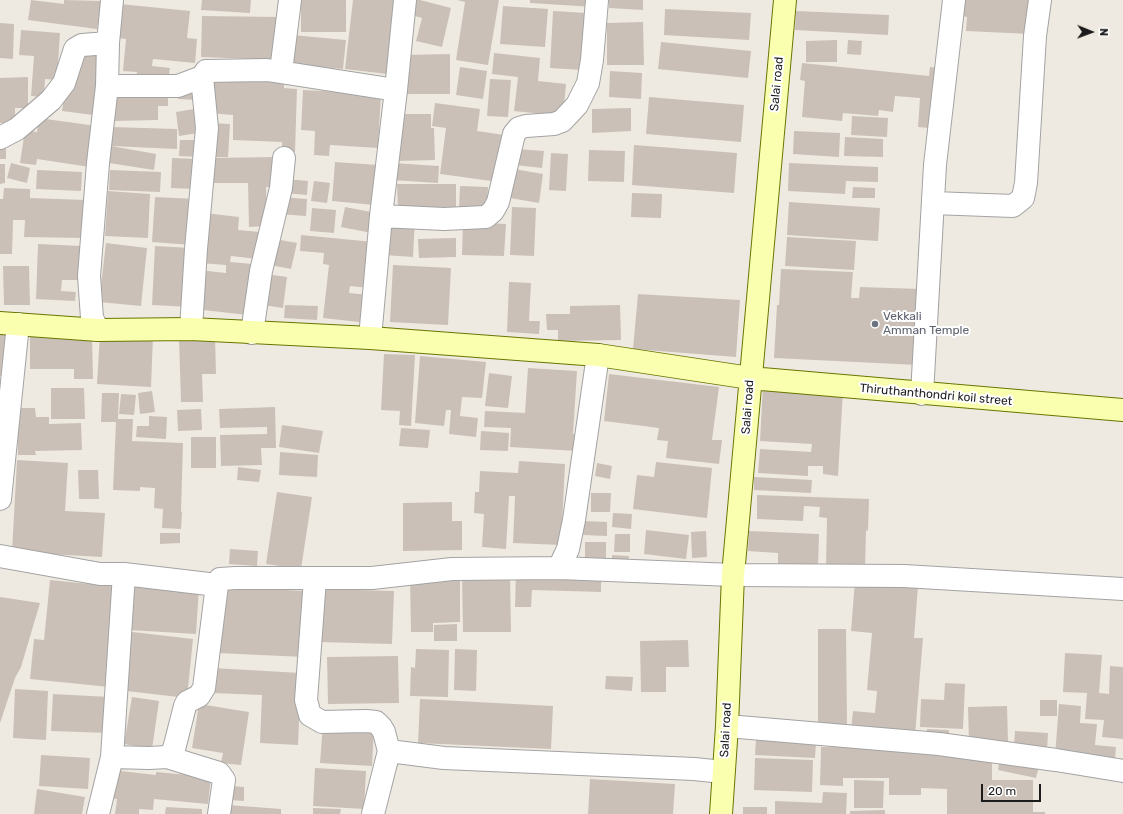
<!DOCTYPE html>
<html>
<head>
<meta charset="utf-8">
<style>
	body { margin:0 }
	#map { position:relative; width:1123px; height:814px; overflow:hidden; background:#efeae1; font-family:Rubik,sans-serif }
	canvas { display:block }
	.north { position:absolute; left:1071px; top:12px; width:40px; height:40px; -webkit-text-stroke:3px #fff; paint-order:stroke; rotate:91deg; font-size:11px; font-weight:700; line-height:16px; text-align:center; color:#1c1c1c }
	.north::after { content:''; display:block; margin:auto; width:14px; height:18px; background:#1c1c1c; clip-path:polygon(50% 0,100% 100%,50% 72%,0 100%) }
	.scale { position:absolute; left:981px; top:784px; width:60px; height:18px; box-sizing:border-box; border:2px solid #1c1c1c; border-top:0; padding-left:5px; font-size:12px; line-height:14px; white-space:nowrap; color:#1c1c1c; -webkit-text-stroke:3px #fff; paint-order:stroke }
</style>
</head>
<body>
<div id="map">
<canvas width="1123" height="814"></canvas>
<div class="north">N</div>
<div class="scale">20 m</div>
</div>
<script>
const g = document.querySelector('canvas').getContext('2d');
g.lineJoin = 'round';
function fill(path, color) { g.fillStyle = color; g.fill(path, 'evenodd'); }
const shape = rows => new Path2D(rows.map(r => 'M' + r).join(''));
function stroke(path, color, width, dash) { g.strokeStyle = color; g.lineWidth = width; g.lineCap = dash ? 'butt' : 'round'; g.setLineDash(dash || []); g.stroke(path); }
function drawText(font, color, halo, rows, align = 'center') {
  g.font = font + ' Rubik,sans-serif'; g.lineWidth = 4; g.setLineDash([]); g.textBaseline = 'middle'; g.strokeStyle = halo; g.fillStyle = color; for (const [text, x, y, turn = 0] of rows) {
    g.save(); g.translate(x, y); g.rotate((+turn || 0) * Math.PI / 180); g.textAlign = isNaN(turn) ? turn : align; if (halo) g.strokeText(text, 0, 0); g.fillText(text, 0, 0); g.restore();
  }
}
const building = shape([
	[31,0,64,4,64,0,101,1,97,29,28,20],
	[202,0,251,0,250,13,201,10],
	[301,0,346,0,346,32,301,32],
	[353,0,395,0,387,74,345,69],
	[415,0,420,0,451,8,442,47,416,41,422,18,411,15],
	[457,0,499,0,488,65,456,60,465,2],
	[530,0,595,0,594,7,530,3],
	[609,0,643,0,643,10,609,8],
	[963,0,1031,0,1030,34,966,31,967,17,962,16],
	[120,4,190,11,187,38,197,39,195,63,153,59,152,66,170,68,168,82,136,79,137,72,123,71,126,39,117,38],
	[503,6,548,9,545,47,500,44],
	[665,9,751,13,749,40,664,35],
	[553,11,587,13,583,70,550,68],
	[796,11,889,15,888,35,795,30],
	[202,16,281,17,279,60,201,57],
	[643,22,644,65,607,65,607,23],
	[0,23,14,24,13,59,0,58],
	[21,30,60,33,57,80,45,79,44,97,31,96,34,56,19,55],
	[292,35,346,40,343,69,290,64],
	[837,40,837,62,806,62,806,41],
	[848,40,862,41,861,55,847,54],
	[661,42,751,51,748,78,658,69],
	[78,51,101,54,93,115,62,111,66,86],
	[494,53,540,58,538,81,566,84,563,116,514,111,518,77,492,74],
	[450,54,450,94,406,94,405,55],
	[802,63,929,76,930,67,944,69,939,129,918,127,920,98,895,96,893,112,879,110,878,116,843,113,842,121,802,117,805,81,800,80],
	[460,67,487,71,483,99,456,95],
	[610,71,642,73,641,99,609,97],
	[28,77,28,108,15,108,15,123,0,123,0,78],
	[209,77,284,81,284,88,297,89,295,152,282,152,282,142,233,140,233,115,208,113],
	[490,79,511,80,508,117,487,116],
	[179,87,199,88,198,100,178,99],
	[303,90,381,94,378,148,330,145,329,156,314,155,315,131,301,130],
	[168,93,168,106,158,106,158,120,114,121,113,94],
	[649,97,744,105,741,142,646,134],
	[435,103,480,109,477,131,504,135,499,182,440,174,446,128,432,126],
	[200,108,198,133,179,136,176,112],
	[631,108,631,131,592,133,592,109],
	[402,114,431,114,431,128,434,128,435,160,397,161],
	[852,116,888,118,887,137,851,135],
	[39,118,96,126,90,167,37,159,36,165,20,163,25,130,37,132],
	[211,123,230,124,228,157,210,157],
	[112,127,177,129,177,149,111,146,156,154,154,170,109,163],
	[794,131,840,133,839,157,793,154],
	[845,137,883,139,883,157,844,156],
	[180,140,201,140,200,157,179,156],
	[634,145,737,153,734,193,632,185],
	[0,147,6,147,6,159,0,159],
	[517,149,544,151,542,168,515,165],
	[589,150,625,151,624,182,588,181],
	[551,153,568,154,566,191,549,190],
	[276,157,276,187,266,187,267,226,249,227,248,183,211,183,210,158],
	[172,158,198,159,197,189,171,188],
	[335,162,378,165,375,205,332,201],
	[11,163,30,168,27,183,7,178],
	[393,163,439,166,438,183,392,180],
	[789,163,878,167,878,182,846,181,845,194,788,191],
	[0,164,5,164,5,183,0,184],
	[514,169,543,174,539,203,510,198],
	[37,170,82,172,81,191,36,189],
	[110,170,161,172,160,192,109,190],
	[286,179,308,181,307,195,285,193],
	[314,181,330,183,327,203,311,201],
	[397,184,456,184,456,209,398,210],
	[460,186,488,187,487,210,459,209],
	[853,187,875,188,875,198,852,198],
	[4,188,30,189,30,198,86,200,85,238,24,237,25,220,13,220,12,254,0,254,0,199,3,199],
	[108,191,150,194,148,238,105,236],
	[632,193,662,194,661,218,631,217],
	[155,197,195,199,192,245,152,242],
	[281,197,307,199,306,216,280,214],
	[789,202,880,208,878,241,787,235],
	[345,207,376,213,372,233,341,227],
	[512,207,536,208,534,256,510,255],
	[312,208,336,210,334,233,310,231],
	[205,213,239,217,238,230,260,232,258,259,231,256,230,262,253,264,247,315,195,309,199,270,226,273,226,265,200,263],
	[386,217,415,219,413,257,384,255],
	[463,222,506,224,504,256,462,255],
	[301,235,374,242,370,288,350,286,349,293,370,295,368,323,323,318,329,265,323,264,324,253,300,251],
	[787,237,856,241,854,270,785,266],
	[456,238,456,257,419,258,418,239],
	[275,239,297,243,291,269,270,265],
	[106,243,147,248,141,306,99,302],
	[38,244,81,246,79,280,62,280,61,291,76,292,75,301,36,299],
	[155,246,191,248,189,307,152,305],
	[393,265,451,268,448,325,390,322],
	[3,266,29,266,30,305,4,305],
	[781,269,853,272,851,298,859,298,860,287,921,289,917,365,774,358,777,305,779,305],
	[266,274,287,277,283,308,262,305],
	[509,282,531,283,529,321,540,321,539,334,507,332],
	[638,294,740,300,736,357,633,349],
	[285,305,318,306,317,320,284,318],
	[620,305,621,340,558,341,558,330,547,330,546,314,570,314,570,306],
	[0,331,9,332,7,377,0,376],
	[100,334,153,336,151,387,97,384],
	[30,336,92,336,93,379,74,379,74,369,30,369],
	[215,337,216,374,202,374,203,402,181,402,179,338],
	[384,354,415,355,411,426,399,425,400,411,381,410],
	[420,356,486,362,482,398,462,397,460,416,478,418,476,437,449,434,451,410,446,410,444,426,415,423],
	[528,368,577,371,573,434,578,434,577,451,510,447,511,428,484,427,485,411,525,413],
	[489,373,512,376,508,408,485,406],
	[609,374,719,387,712,440,722,440,719,464,666,458,668,441,657,440,659,428,604,421],
	[763,385,843,391,838,476,823,474,823,466,808,466,808,476,758,473,760,449,811,452,812,444,760,441],
	[51,388,84,388,85,419,51,419],
	[152,391,155,412,140,414,138,393],
	[102,393,119,393,118,419,133,419,132,441,183,443,181,512,182,512,181,529,162,528,163,509,154,508,155,488,140,487,140,491,113,490,116,422,101,422],
	[121,394,136,395,134,415,119,414],
	[275,407,276,448,261,448,262,465,221,466,220,435,267,434,267,427,220,428,219,409],
	[17,408,35,408,36,417,49,417,49,424,81,423,82,450,35,451,36,455,18,455],
	[201,409,202,430,178,431,177,410],
	[149,416,167,417,166,439,136,437,137,426,149,426],
	[282,425,323,431,319,453,279,447],
	[401,428,430,430,428,448,399,446],
	[481,431,509,433,508,451,480,450],
	[191,437,216,437,216,468,191,468],
	[280,452,318,455,317,477,279,475],
	[17,460,68,463,65,511,105,513,102,557,12,552],
	[519,461,565,464,561,545,513,543,515,496,509,496,506,549,482,547,484,514,474,513,475,492,479,492,480,471,518,473],
	[656,462,712,468,707,518,633,509,637,475,654,477],
	[597,463,612,466,610,479,595,476],
	[238,467,261,470,259,482,237,480],
	[78,470,98,470,99,499,79,499],
	[754,477,812,480,811,493,754,490],
	[277,492,312,497,301,569,266,564],
	[591,493,611,493,610,512,591,512],
	[757,495,869,499,868,531,866,530,865,568,826,566,827,518,819,517,820,507,804,506,803,521,757,519],
	[452,502,452,521,462,521,462,550,403,551,403,503],
	[613,513,632,514,631,529,612,527],
	[584,521,607,522,607,536,583,535],
	[646,530,689,535,686,559,644,554],
	[706,531,707,557,692,558,691,532],
	[749,531,819,534,818,567,778,565,778,553,748,551],
	[160,533,180,533,180,543,160,544],
	[615,534,630,534,630,552,614,552],
	[585,542,606,542,606,561,585,561],
	[230,549,258,551,257,566,229,564],
	[612,555,629,556,628,568,612,567],
	[516,571,601,574,601,592,532,590,531,607,515,607],
	[462,575,510,575,511,632,463,632],
	[460,578,460,622,433,623,433,632,411,632,410,579],
	[50,580,119,587,109,687,30,679,34,639,44,640],
	[855,580,918,586,914,638,923,638,915,735,851,730,853,711,875,713,877,691,867,690,872,633,851,631],
	[132,583,199,587,196,634,129,630],
	[220,587,307,591,304,657,217,653],
	[321,589,394,591,392,644,319,642],
	[0,597,40,603,21,667,15,678,0,723],
	[457,624,457,641,434,641,434,625],
	[818,629,846,629,847,724,818,724],
	[124,631,193,639,187,698,118,690],
	[688,640,689,667,666,667,666,692,641,692,640,641],
	[416,649,449,650,448,697,410,696,411,667,415,668],
	[455,649,477,650,476,691,454,690],
	[1065,653,1102,655,1099,693,1109,694,1110,666,1123,667,1123,739,1102,737,1104,720,1085,719,1087,693,1063,692],
	[398,656,399,703,328,704,327,657],
	[213,668,301,673,298,745,260,743,262,695,212,693],
	[606,676,633,677,632,691,605,689],
	[945,683,965,684,963,729,920,727,921,699,944,700],
	[15,689,48,691,46,740,13,738],
	[53,694,110,697,108,733,51,731],
	[132,697,159,701,152,749,124,744],
	[420,699,553,706,551,749,418,743],
	[1040,700,1057,700,1057,716,1040,716],
	[199,704,249,712,241,765,221,763,223,753,192,748],
	[1059,704,1081,706,1080,723,1097,724,1095,745,1116,747,1115,760,1055,756],
	[1007,706,1008,741,969,742,968,707],
	[323,724,374,727,372,766,320,763],
	[927,729,949,730,949,738,927,737],
	[1015,731,1048,733,1047,750,1014,748],
	[756,740,816,743,815,758,755,755],
	[821,747,968,748,992,754,992,780,1033,780,1033,812,1045,812,1045,814,947,814,947,789,921,788,921,795,889,795,889,778,843,778,843,786,820,785],
	[41,755,90,758,88,789,39,786],
	[1000,757,1039,766,1036,778,998,770],
	[755,758,813,760,812,792,754,790],
	[315,768,366,771,364,809,313,806],
	[112,770,156,775,156,772,211,777,208,804,154,799,153,810,139,809,139,814,115,814,117,799,109,798],
	[590,779,675,784,673,814,588,814],
	[854,780,884,781,883,808,854,808],
	[231,786,244,787,244,801,230,800],
	[37,789,85,797,82,814,34,814],
	[823,792,847,793,846,814,775,814,775,801,822,803],
	[228,805,281,809,281,814,228,814],
	[166,807,202,809,202,814,165,814],
	[743,807,767,807,767,814,743,814],
	[313,808,341,809,340,814,313,814],
	[885,810,885,814,850,814,850,811]
]);
const street = shape([
	[281,71,290,0],
	[107,86,178,86,202,77],
	[396,90,405,0],
	[0,138,17,129,51,100,64,83,75,49,82,45,108,43],
	[933,203,1013,206,1023,198,1026,183,1035,36,1040,0],
	[191,329,196,249,207,128,202,77,206,71,267,70,396,90,381,216],
	[98,330,92,318,89,276,98,163,107,86,108,43,112,0],
	[252,333,261,271,281,188,284,158],
	[370,338,381,216,444,219,486,217,493,211,498,202,514,134,519,128,526,126,554,124,562,121,577,105,588,83,592,60,597,0],
	[922,394,935,165,954,0],
	[0,499,18,324],
	[0,556,100,574,124,574,112,757],
	[559,568,733,575,904,576,1123,589],
	[124,574,217,585],
	[315,579,306,700,310,715,322,722,366,721,376,722,381,727,384,732,389,751,373,814],
	[727,726,939,744,1056,760,1123,771],
	[389,751,444,758,694,769,723,772],
	[167,757,219,773,224,780,219,814],
	[98,814,112,757,149,758,167,757,171,754,174,749,185,706,187,702,199,696,204,688,217,585,220,579,236,578,372,578,452,569,559,568,568,549,574,520,598,355]
]);
const secondary = shape([
	[0,323,98,330,191,329,370,338,598,355,750,378,1123,410],
	[721,814,727,726,733,575,785,0]
]);
const markers = [
	[875,324,4,"#6b7280"]
];
const streetNames = [
	["Salai road",777,84,-85],
	["Thiruthanthondri koil street",936,395,5],
	["Salai road",748,407,-86],
	["Salai road",726,730,-87]
];
const worshipNames = [
	["Vekkali",883,317],
	["Amman Temple",883,331]
];
fill(building, '#cbc0b7');
stroke(street, '#a3a3a3', 24);
stroke(secondary, '#677600', 24);
stroke(street, '#fff', 22);
stroke(secondary, '#f9ffae', 22);
for (const [x, y, r, color] of markers) { const dot = new Path2D(); dot.arc(x, y, r, 0, 2 * Math.PI); g.fillStyle = color; g.fill(dot); stroke(dot, '#fff', 1.5); }
drawText('12px', '#1c1c1c', '#fff', streetNames);
drawText('12px', '#5b616d', '#fff', worshipNames, 'left');
</script>
</body>
</html>
